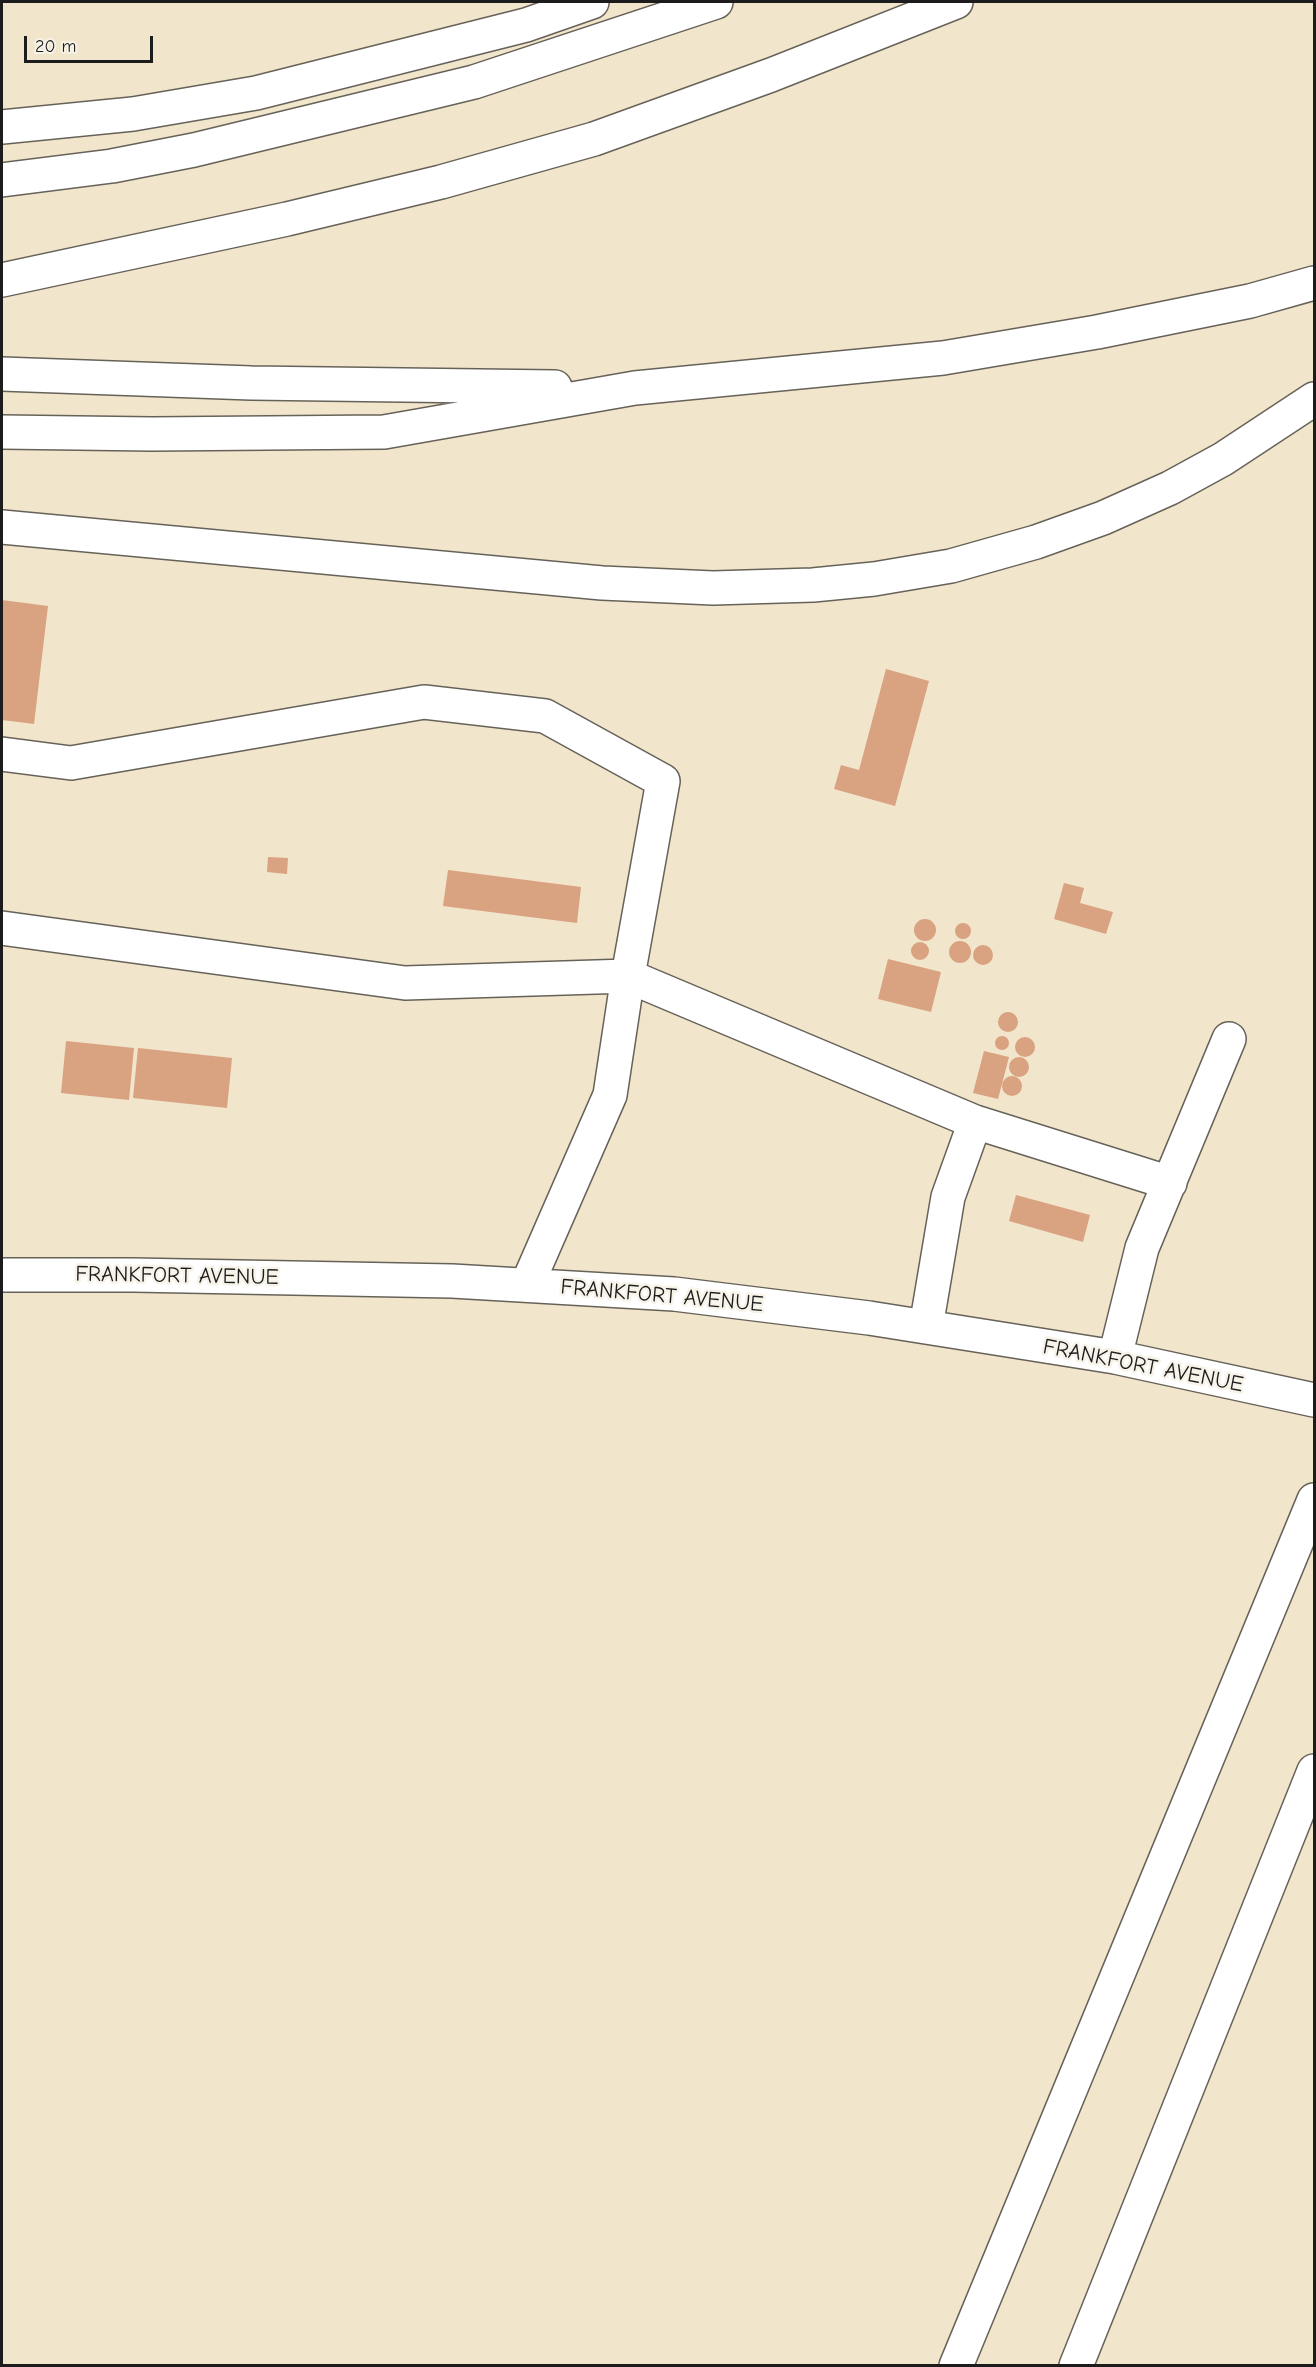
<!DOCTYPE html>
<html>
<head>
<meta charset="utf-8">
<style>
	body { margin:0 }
	#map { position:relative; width:1316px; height:2367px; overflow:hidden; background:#f1e5cb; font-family:"Comic Neue",sans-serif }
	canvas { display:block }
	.frame { position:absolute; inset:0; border:3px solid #1c1c1c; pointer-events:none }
	.scale { position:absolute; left:24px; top:36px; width:129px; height:27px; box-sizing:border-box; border:3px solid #1c1c1c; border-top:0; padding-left:8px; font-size:18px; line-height:21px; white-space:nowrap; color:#1c1c1c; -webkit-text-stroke:4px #f7f3e8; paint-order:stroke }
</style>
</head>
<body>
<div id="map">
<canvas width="1316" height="2367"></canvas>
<div class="frame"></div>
<div class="scale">20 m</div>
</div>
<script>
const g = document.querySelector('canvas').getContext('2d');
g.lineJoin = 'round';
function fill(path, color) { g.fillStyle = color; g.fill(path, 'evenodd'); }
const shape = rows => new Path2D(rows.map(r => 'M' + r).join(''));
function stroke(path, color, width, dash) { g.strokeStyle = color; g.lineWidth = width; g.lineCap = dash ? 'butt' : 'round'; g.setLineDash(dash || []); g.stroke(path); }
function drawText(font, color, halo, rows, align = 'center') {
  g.font = font + ' "Comic Neue",sans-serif'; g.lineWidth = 5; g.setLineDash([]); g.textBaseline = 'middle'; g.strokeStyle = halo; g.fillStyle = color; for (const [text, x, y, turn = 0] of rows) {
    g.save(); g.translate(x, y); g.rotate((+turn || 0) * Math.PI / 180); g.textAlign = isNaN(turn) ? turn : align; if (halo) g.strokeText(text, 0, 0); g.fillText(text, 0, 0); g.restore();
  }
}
const building = shape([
	[2,600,48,606,34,724,2,720],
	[886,669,929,681,895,806,834,789,841,765,859,770],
	[268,857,288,858,287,874,267,872],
	[448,870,581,887,577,923,443,906],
	[1064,883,1084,888,1080,903,1113,912,1106,934,1054,919],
	'914 930a11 11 0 1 1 22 0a11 11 0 1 1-22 0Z',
	'955 931a8 8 0 1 1 16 0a8 8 0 1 1-16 0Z',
	'949 952a11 11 0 1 1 22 0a11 11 0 1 1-22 0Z',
	'911 951a9 9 0 1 1 18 0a9 9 0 1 1-18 0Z',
	'973 955a10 10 0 1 1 20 0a10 10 0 1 1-20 0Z',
	[888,959,941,972,931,1012,878,999],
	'998 1022a10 10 0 1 1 20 0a10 10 0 1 1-20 0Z',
	'995 1043a7 7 0 1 1 14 0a7 7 0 1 1-14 0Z',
	'1015 1047a10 10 0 1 1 20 0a10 10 0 1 1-20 0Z',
	[66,1041,134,1048,129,1100,61,1093],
	[138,1048,232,1058,227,1108,133,1098],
	[984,1051,1009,1057,998,1099,973,1093],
	'1009 1067a10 10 0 1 1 20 0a10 10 0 1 1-20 0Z',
	'1002 1086a10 10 0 1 1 20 0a10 10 0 1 1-20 0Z',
	[1016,1195,1090,1215,1083,1242,1009,1221]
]);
const minor = shape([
	[2,754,71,763,424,702,545,716,663,781,628,976,405,983,2,928],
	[2,1275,133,1275,452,1281,674,1294,869,1318,1115,1357,1314,1400],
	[527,1285,610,1095,628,976,975,1122],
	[926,1327,948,1197,975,1122,1170,1183],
	[1115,1357,1142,1248,1229,1039]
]);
const highway = shape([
	[2,127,133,114,256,93,526,25,592,2],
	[2,180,112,166,194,150,474,82,716,2],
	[2,280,287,219,441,182,594,139,771,75,956,2],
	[2,374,251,383,555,387],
	[2,432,152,434,384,432,635,388,943,358,1097,332,1250,301,1314,283],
	[2,527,602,583,713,588,813,585,874,579,951,566,1036,542,1103,518,1170,488,1223,459,1314,399],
	[956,2366,1314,1500],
	[1076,2366,1314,1771]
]);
const streetNames = [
	["FRANKFORT AVENUE",177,1276,1],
	["FRANKFORT AVENUE",662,1296,5],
	["FRANKFORT AVENUE",1143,1366,11]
];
fill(building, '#d9a280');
stroke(minor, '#676259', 36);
stroke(highway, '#676259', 36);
stroke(minor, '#fff', 33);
stroke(highway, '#fff', 33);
drawText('22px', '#1c1c1c', '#f7f3e8', streetNames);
</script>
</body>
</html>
